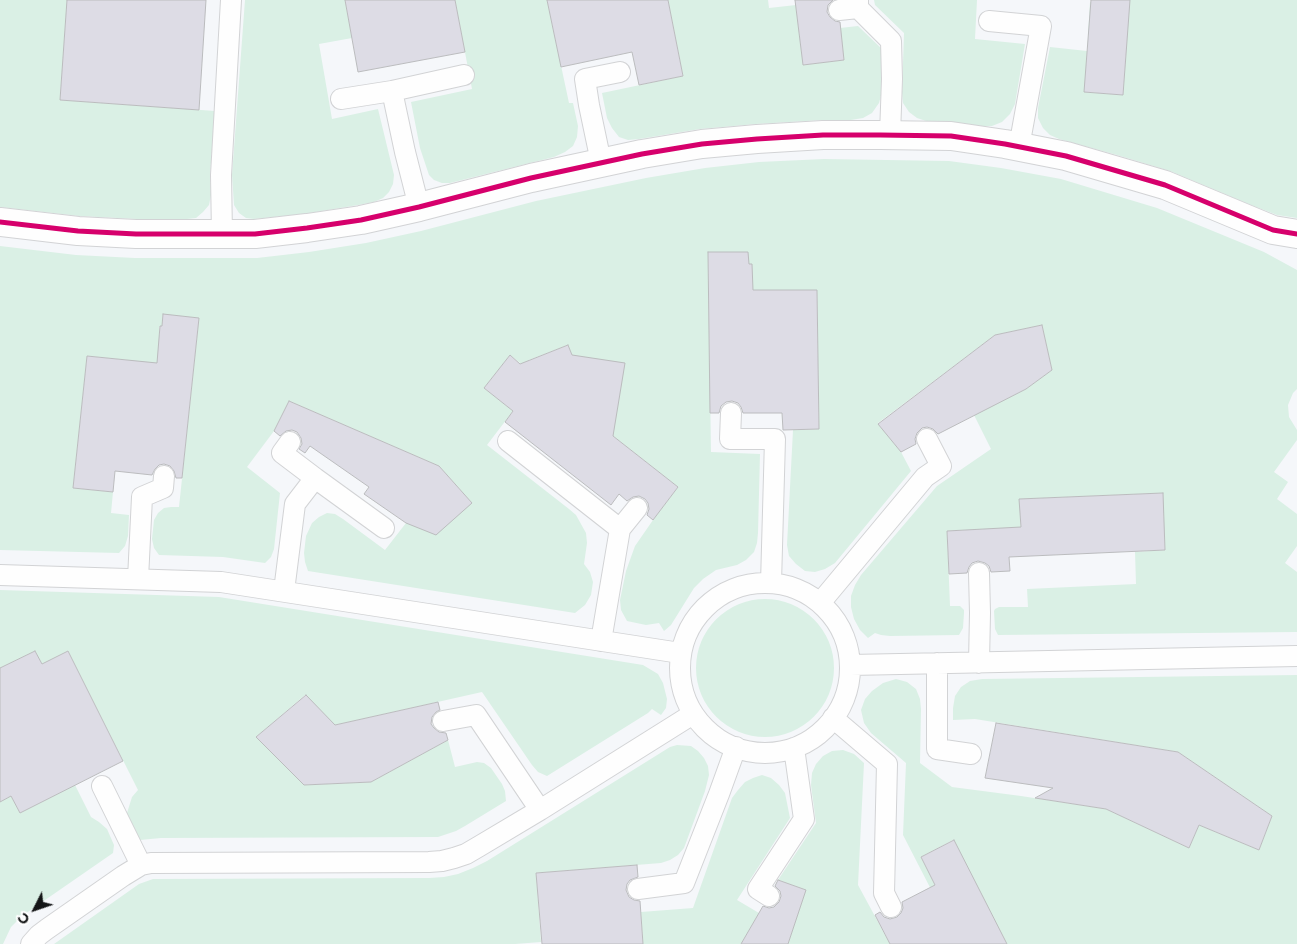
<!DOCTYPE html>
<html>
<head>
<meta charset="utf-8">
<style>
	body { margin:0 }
	#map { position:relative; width:1297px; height:944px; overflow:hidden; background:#f5f7fa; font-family:Montserrat,sans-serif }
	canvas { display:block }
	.north { position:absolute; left:10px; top:884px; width:50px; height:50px; -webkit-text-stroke:4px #fff; paint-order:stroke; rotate:229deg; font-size:14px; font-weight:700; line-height:20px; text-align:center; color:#131516 }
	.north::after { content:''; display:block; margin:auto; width:18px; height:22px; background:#131516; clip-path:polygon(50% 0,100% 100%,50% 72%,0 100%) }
</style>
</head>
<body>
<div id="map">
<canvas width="1297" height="944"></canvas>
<div class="north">С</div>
</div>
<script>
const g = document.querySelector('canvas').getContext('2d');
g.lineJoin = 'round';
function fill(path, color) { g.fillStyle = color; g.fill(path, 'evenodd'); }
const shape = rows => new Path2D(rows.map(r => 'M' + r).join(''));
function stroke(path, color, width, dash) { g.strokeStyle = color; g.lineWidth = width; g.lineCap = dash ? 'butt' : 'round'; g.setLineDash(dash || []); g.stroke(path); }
const green = shape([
	[0,0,67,0,60,100,215,111,210,175,211,195,209,205,203,212,196,218,187,219,137,219,79,216,0,207],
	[245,0,345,0,352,38,319,44,332,119,378,109,394,175,393,184,389,192,383,198,374,202,358,205,304,214,254,219,246,218,239,213,234,205,232,175],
	[455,0,547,0,569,103,573,103,578,126,577,137,573,146,565,152,554,157,450,183,442,183,434,180,429,175,420,148,411,102,472,89],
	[668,0,768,0,769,8,796,5,803,65,844,60,840,28,858,26,882,49,882,92,879,103,872,113,863,118,851,120,823,120,756,124,700,129,639,139,628,140,619,137,612,128,607,118,602,93,683,76],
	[874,0,977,0,975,39,1025,44,1015,104,1010,114,1002,122,992,126,981,126,952,122,926,121,917,118,909,112,903,103,902,93,904,33,875,5],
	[1124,0,1297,0,1297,218,1277,215,1251,205,1170,171,1117,155,1059,139,1050,135,1043,128,1038,118,1038,108,1050,47,1087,51,1085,92,1123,95,1127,38,1088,35,1090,2,1113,3],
	[824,159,949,161,1001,168,1061,179,1157,208,1264,252,1297,270,1297,389,1293,393,1288,405,1289,417,1297,430,1297,440,1274,472,1288,482,1277,499,1297,514,1297,546,1285,563,1297,572,1297,632,998,635,995,629,994,611,995,609,999,607,1028,607,1027,589,1136,584,1135,552,1165,550,1162,493,1020,499,1021,531,995,529,947,531,950,606,960,606,964,610,964,613,963,628,959,635,890,636,881,635,875,633,868,638,860,630,854,619,851,607,851,596,855,585,861,575,937,486,991,449,974,415,1026,389,1052,370,1042,325,995,335,878,423,901,452,911,471,835,563,825,569,815,572,805,571,796,564,789,556,787,545,793,430,819,429,817,290,780,290,780,326,749,327,752,264,748,264,748,252,708,253,711,452,760,454,758,533,757,543,754,552,746,560,737,565,716,570,703,579,694,588,671,625,664,631,659,623,646,625,627,621,621,610,620,600,626,571,635,546,653,520,678,487,613,436,580,376,568,345,529,360,534,374,510,355,484,388,513,411,487,445,569,509,576,515,586,533,587,543,584,564,590,572,593,582,591,595,585,605,575,613,308,571,305,562,304,553,306,536,312,523,319,517,327,513,335,514,343,519,385,550,406,523,472,503,439,466,289,401,274,431,247,467,280,493,274,549,271,557,265,563,223,557,159,555,154,548,152,539,154,520,158,513,164,508,171,507,179,507,199,318,163,315,162,326,159,327,159,335,161,336,155,389,127,360,87,356,73,488,113,492,111,513,129,515,128,536,125,546,119,553,0,550,0,246,76,255,135,258,257,258,309,252,366,243,421,231,536,201,646,178,705,168,759,162],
	[0,590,219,597,643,665,658,674,663,683,667,699,666,708,661,715,652,709,648,713,547,776,538,772,532,765,482,692,335,725,305,695,256,737,304,785,371,782,448,740,455,767,477,762,484,763,491,768,502,784,505,791,506,801,465,826,456,831,438,837,161,838,140,840,136,834,128,820,127,813,132,797,138,790,68,651,42,664,35,651,0,668],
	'696 668a69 69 0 1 1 138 0a69 69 0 1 1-138 0Z',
	[1297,675,1297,944,1007,944,953,840,921,857,950,915,937,901,903,835,906,763,871,733,864,723,861,710,865,699,872,691,883,683,896,679,907,682,916,689,920,699,921,709,920,763,952,787,1021,796,1106,809,1189,848,1199,825,1259,850,1272,816,1178,752,975,719,953,720,953,708,955,696,961,687,970,681,982,679],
	[677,745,691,746,698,751,704,758,708,766,709,775,705,791,684,848,678,855,670,860,661,863,536,873,541,942,515,944,54,944,139,884,153,879,429,878,444,877,458,874,473,868,487,861,670,747],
	[843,750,854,754,864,763,858,885,890,944,788,944,805,890,778,880,816,823,811,785,812,773,816,764,823,756,832,751],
	[762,775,771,778,779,785,785,793,790,818,737,900,759,913,741,944,643,944,641,912,693,908,732,798,738,790,745,782,753,778],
	[75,785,91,817,99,822,107,829,114,845,113,853,22,916,11,927,3,944,0,944,0,796,3,800,11,796,20,813]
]);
const building = shape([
	[67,0,206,0,199,110,60,100,67,0],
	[345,0,455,0,465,52,358,72,345,0],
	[547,0,668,0,683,76,639,85,632,52,561,67,547,0],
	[795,0,833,0,828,5,827,12,830,17,835,21,840,22,844,60,803,65,795,0],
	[1091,0,1130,0,1123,95,1084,92,1091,0],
	[708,252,748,252,749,264,752,264,753,290,817,290,819,429,783,430,782,413,743,413,741,407,738,403,732,401,726,402,721,406,719,413,710,413,708,252],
	[163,314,199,318,182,478,176,478,174,471,170,466,164,464,159,465,155,469,152,475,115,471,113,492,73,488,87,356,157,363,160,326,162,326,163,314],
	[1042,325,1052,370,1026,389,938,434,933,429,927,427,922,428,917,433,915,439,916,444,901,452,878,424,995,335,1042,325],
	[568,345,572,355,625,363,613,436,678,487,653,520,647,515,649,509,648,503,645,499,639,496,633,497,627,501,619,494,611,505,505,422,513,411,484,388,510,355,520,364,568,345],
	[289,401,439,466,472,503,436,535,406,523,364,494,369,487,310,446,305,453,299,449,302,444,301,438,297,432,292,430,286,431,280,436,274,431,289,401],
	[1163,493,1165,550,1009,557,1010,571,991,572,989,566,985,563,978,561,972,563,969,567,967,573,949,574,947,531,1021,527,1019,499,1163,493],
	[35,651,42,664,68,651,123,761,20,813,11,796,0,802,0,668,35,651],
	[306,695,335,725,438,702,440,710,436,712,432,717,431,724,434,728,439,732,446,733,448,740,371,782,304,785,256,737,306,695],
	[996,723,1178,752,1272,816,1259,850,1199,825,1189,848,1106,809,1035,798,1053,788,985,778,996,723],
	[954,840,1007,944,890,944,875,915,880,912,884,917,890,919,897,917,901,913,903,908,902,902,935,885,921,857,954,840],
	[637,865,638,877,630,880,627,884,626,890,629,897,634,900,640,901,643,944,542,944,536,873,637,865],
	[778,880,806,890,788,944,741,944,763,906,769,908,774,907,779,902,781,896,780,891,775,886,778,880]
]);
const service = shape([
	[858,0,858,8,891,41,892,79,890,135],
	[839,10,858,8],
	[989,21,1041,26,1019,147],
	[392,91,405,152,419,207],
	[341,99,392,91,464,75],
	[601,162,589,105,585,79,620,72],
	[222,234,221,175,231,0],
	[731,413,730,439,775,439,771,583],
	[508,441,620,529,601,641],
	[290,442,282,453,315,478],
	[620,529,637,508],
	[0,575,221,582,680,653],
	[138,579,142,497,163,488,164,476],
	'680 668a85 85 0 1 1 170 0a85 85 0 1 1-170 0Z',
	[284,591,295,504,315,478,384,528],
	[820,603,925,477,941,466,927,439],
	[937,663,937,749,971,754],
	[979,663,980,613,979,573],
	[850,665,1297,656],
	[833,718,887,764,884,893,891,907],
	[443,721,476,715,540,810],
	[102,786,141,865],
	[638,889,684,883,719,794,736,747],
	[769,896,758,889,804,819,794,748],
	[31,944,39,935,47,929,123,876,141,865,151,863,429,862,442,861,454,858,466,854,478,847,540,810,693,714]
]);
const minor = shape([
	[0,222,78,231,136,234,255,234,307,228,361,220,419,207,531,178,642,154,702,144,757,139,823,135,880,135,951,136,1005,144,1066,156,1165,185,1273,230,1297,234]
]);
const cycleway = shape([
	[0,222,78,231,136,234,255,234,307,228,361,220,419,207,531,178,642,154,702,144,757,139,823,135,880,135,951,136,1005,144,1066,156,1165,185,1273,230,1297,234]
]);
fill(green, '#daf0e5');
fill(building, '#dddce5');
stroke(building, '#bbbcbe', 1);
stroke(service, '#d2d3d5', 22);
stroke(minor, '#d2d3d5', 30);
stroke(service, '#fefefe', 20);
stroke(minor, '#fefefe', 28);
stroke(cycleway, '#d6006c', 5);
</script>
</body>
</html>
